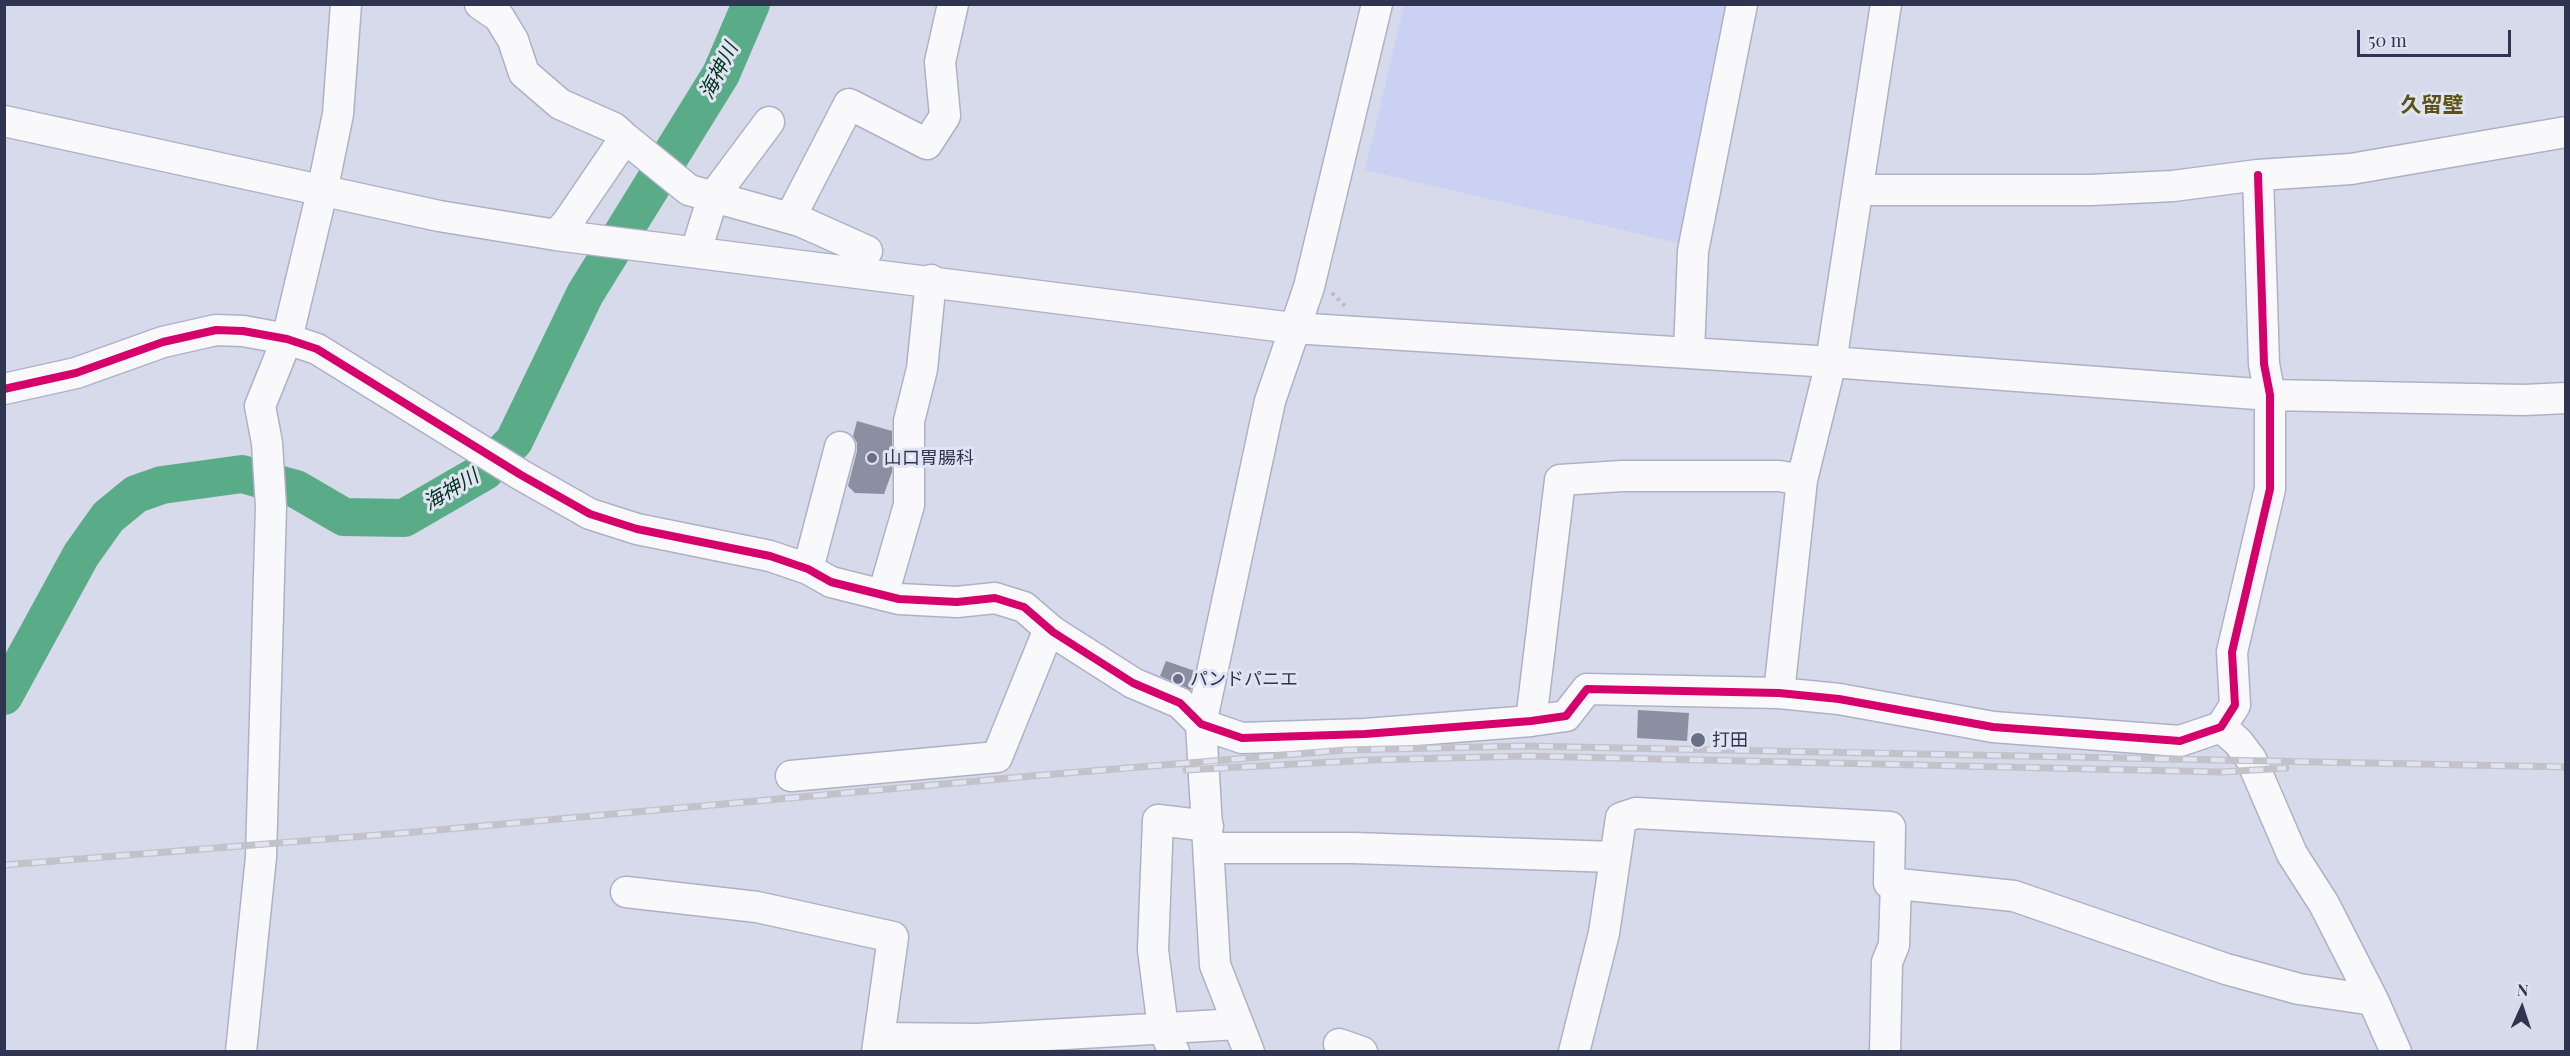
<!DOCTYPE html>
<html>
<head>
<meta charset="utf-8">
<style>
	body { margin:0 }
	#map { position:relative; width:2570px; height:1056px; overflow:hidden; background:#d7daea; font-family:"Playfair Display",serif }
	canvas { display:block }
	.frame { position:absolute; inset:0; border:6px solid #2f3450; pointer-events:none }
	.north { position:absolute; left:2492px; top:978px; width:60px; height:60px; -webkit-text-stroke:4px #e0e3f1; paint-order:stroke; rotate:3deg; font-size:16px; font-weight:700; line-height:24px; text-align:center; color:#2f3450 }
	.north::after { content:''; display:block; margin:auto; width:21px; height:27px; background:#2f3450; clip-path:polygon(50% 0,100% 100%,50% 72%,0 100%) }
	.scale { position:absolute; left:2357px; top:30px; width:154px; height:27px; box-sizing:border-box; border:3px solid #2f3450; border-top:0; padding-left:8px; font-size:18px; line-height:21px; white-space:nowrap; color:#2f3450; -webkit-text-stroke:4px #e0e3f1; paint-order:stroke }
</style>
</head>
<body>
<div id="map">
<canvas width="2570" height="1056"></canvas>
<div class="frame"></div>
<div class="north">N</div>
<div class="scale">50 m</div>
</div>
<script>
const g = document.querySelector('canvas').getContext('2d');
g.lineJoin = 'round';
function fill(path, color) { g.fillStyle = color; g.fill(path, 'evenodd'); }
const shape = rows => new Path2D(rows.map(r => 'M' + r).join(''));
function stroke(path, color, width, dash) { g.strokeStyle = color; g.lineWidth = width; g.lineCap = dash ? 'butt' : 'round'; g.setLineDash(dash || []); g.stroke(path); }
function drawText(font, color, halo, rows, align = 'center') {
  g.font = font + ' "Playfair Display","Noto Sans JP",serif'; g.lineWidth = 6; g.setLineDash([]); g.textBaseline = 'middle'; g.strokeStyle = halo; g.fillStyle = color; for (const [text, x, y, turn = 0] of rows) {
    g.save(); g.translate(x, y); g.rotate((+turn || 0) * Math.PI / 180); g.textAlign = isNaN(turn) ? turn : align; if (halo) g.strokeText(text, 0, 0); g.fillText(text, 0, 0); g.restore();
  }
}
const built = shape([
	[1404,5,1733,5,1687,245,1365,170]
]);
const river = shape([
	[4,696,81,555,108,517,136,494,162,485,242,474,296,489,344,517,404,518,485,471,514,441,585,294,721,74,751,4]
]);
const building = shape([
	[857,421,892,431,892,472,884,494,855,493,848,486,857,451,857,443,853,436],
	[1166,661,1195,671,1191,690,1160,676],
	[1638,710,1689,713,1687,741,1637,738]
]);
const path = shape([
	[1332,293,1346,307]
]);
const minor = shape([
	[480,4,499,17,513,40,524,73,560,104,614,128,625,138],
	[4,121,439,216,556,235,1293,328,1831,362,2270,395,2524,400,2566,398],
	[1858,190,2091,190,2173,186,2258,175,2351,169,2566,132],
	[790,218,849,104,927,144,945,116,940,62,953,4],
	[556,235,567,223,625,138,689,190,800,221,867,251],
	[696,251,713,197,769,122],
	[1689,353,1693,251,1742,4],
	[4,389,76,373,163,342,216,330,243,331,287,339,317,349,521,475,590,514,637,529,770,556,808,569,831,582,899,599,957,602,995,598,1024,607,1053,632,1133,683,1180,703,1201,724,1242,738,1365,734,1531,721,1566,716,1587,689,1779,693,1839,699,1993,727,2180,741,2221,727,2235,705,2232,652,2270,489,2270,395,2264,364,2258,175],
	[808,569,840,447],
	[883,595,909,505,909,421,922,369,931,280],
	[1779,693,1802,480,1831,362,1886,4],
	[1531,721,1560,480,1622,476,1779,476,1802,480],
	[2221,727,2238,742,2251,759,2292,854,2324,904,2373,1000,2396,1052],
	[791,776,997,757,1049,629],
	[1209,848,1354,848,1614,857],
	[626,892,757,907,893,937,879,1038],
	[1339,1044,1362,1052],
	[241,1052,261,857,271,507,267,443,260,406,287,339,322,192,338,114,346,4],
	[877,1052,879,1038,978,1039,1238,1024],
	[1174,1052,1163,1028,1153,950,1158,820,1208,826],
	[1249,1052,1215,965,1201,724,1270,401,1309,287,1377,4],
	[1574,1052,1604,933,1621,818,1636,813,1890,827,1889,883,2014,896,2226,969,2299,989,2373,1000],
	[1885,1052,1887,962,1894,945,1896,883]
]);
const rail = shape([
	[1186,770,1370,760,1528,756,2222,772,2286,768],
	[4,865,415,832,1043,775,1345,750,1523,746,2566,767]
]);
const cycleway = shape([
	[4,389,76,373,163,342,216,330,243,331,287,339,317,349,521,475,590,514,637,529,770,556,808,569,831,582,899,599,957,602,995,598,1024,607,1053,632,1133,683,1180,703,1201,724,1242,738,1365,734,1531,721,1566,716,1587,689,1779,693,1839,699,1993,727,2180,741,2221,727,2235,705,2232,652,2270,489,2270,395,2264,364,2258,175]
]);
const markers = [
	[872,458,6,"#6a6e86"],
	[1178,679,6,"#6a6e86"],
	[1698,740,8,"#6a6e86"]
];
const poiNames = [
	["山口胃腸科",884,458],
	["パンドパニエ",1190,679],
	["打田",1712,740]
];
const waterNames = [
	["海神川",719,71,-63],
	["海神川",451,490,-31]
];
const quarterNames = [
	["久留壁",2432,105]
];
fill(built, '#cad1f2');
stroke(river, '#5aac89', 38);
fill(building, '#8c8ea1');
stroke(minor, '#aeb1c5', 33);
stroke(path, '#babbc5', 4, [3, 4.5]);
stroke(minor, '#f9f9fc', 30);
stroke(rail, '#c2c2c8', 7);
stroke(rail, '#e0e3f1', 4.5, [14]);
stroke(cycleway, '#d6006c', 8);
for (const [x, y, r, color] of markers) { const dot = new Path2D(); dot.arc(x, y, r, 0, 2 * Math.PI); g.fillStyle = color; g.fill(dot); stroke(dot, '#e0e3f1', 2); }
drawText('18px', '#2f3450', '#e0e3f1', poiNames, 'left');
drawText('italic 20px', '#03331c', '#e0e3f1', waterNames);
drawText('bold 21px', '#5e5114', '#e0e3f1', quarterNames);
</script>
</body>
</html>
